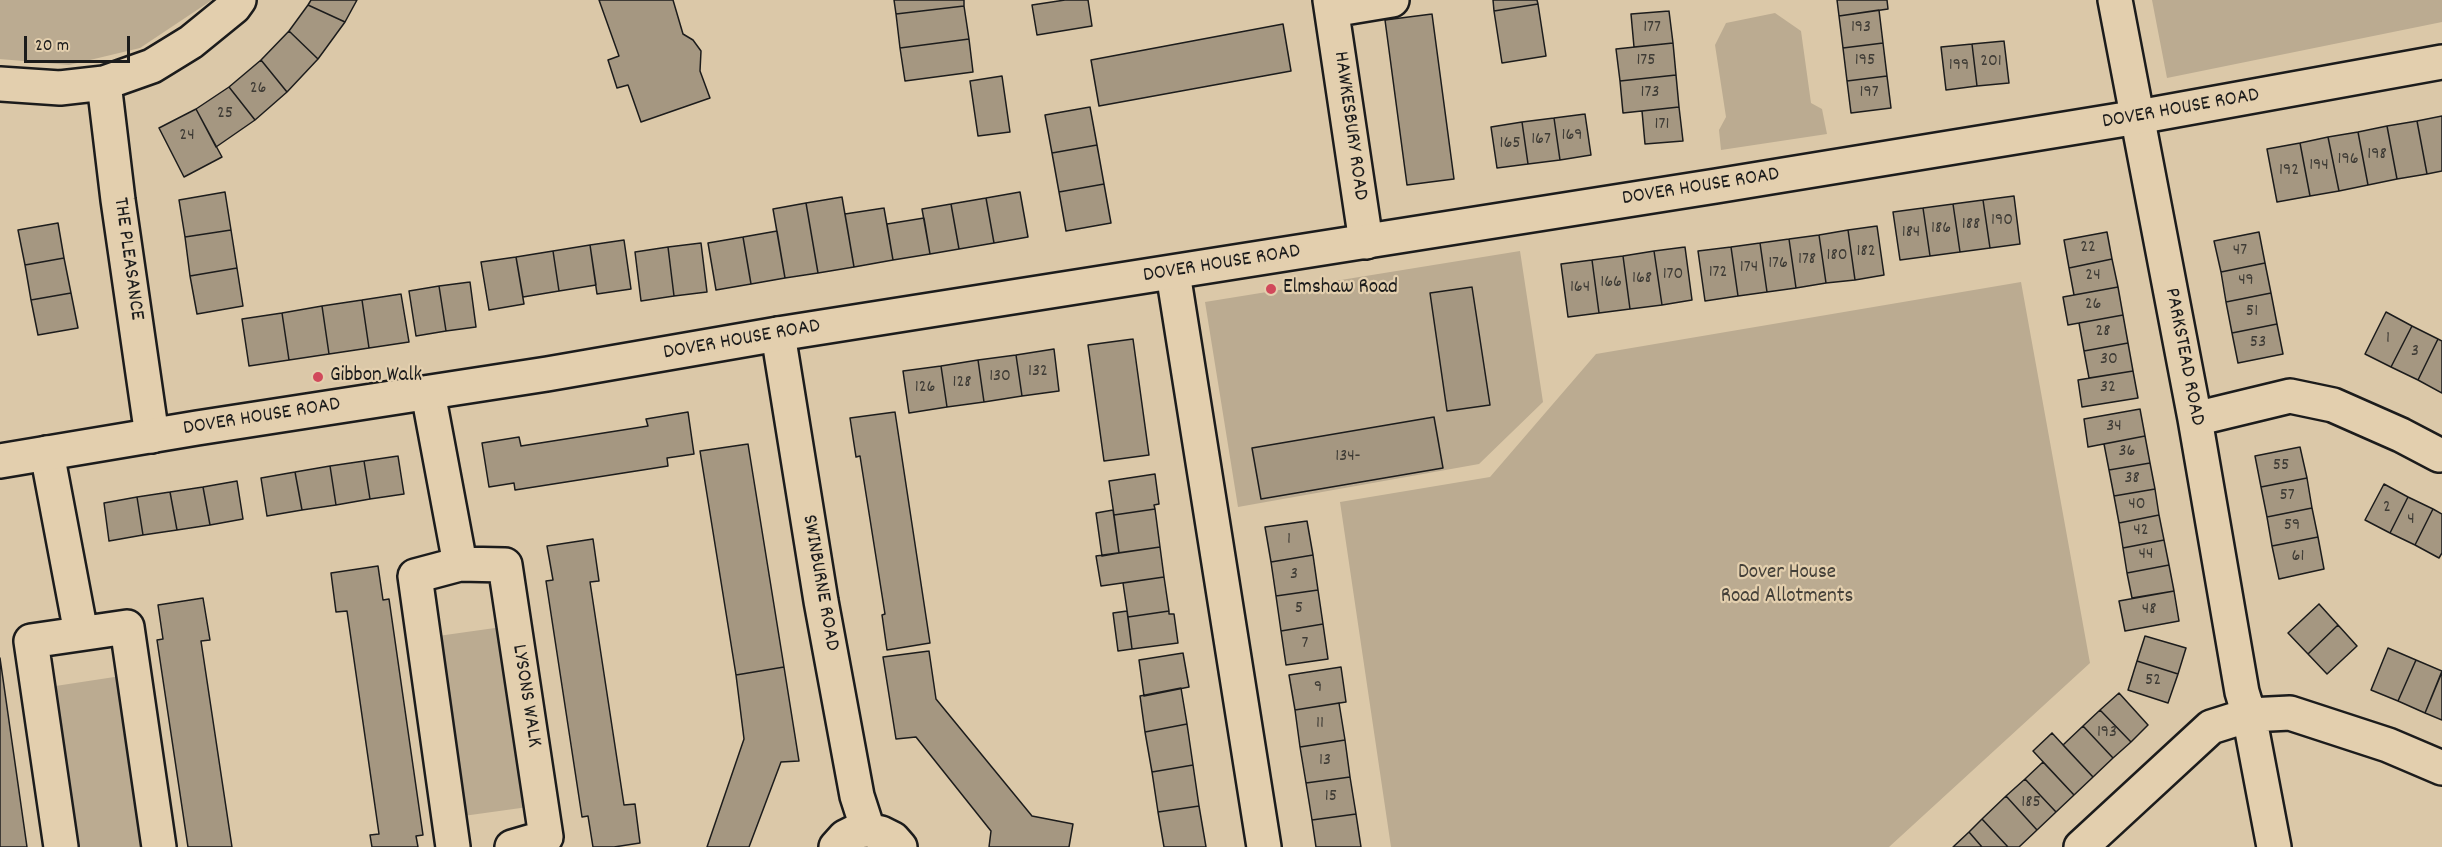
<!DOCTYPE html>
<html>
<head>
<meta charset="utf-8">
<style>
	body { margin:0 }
	#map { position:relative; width:2442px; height:847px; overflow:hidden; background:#dbc8a8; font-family:Dekko,sans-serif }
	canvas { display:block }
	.scale { position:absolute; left:24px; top:36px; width:106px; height:27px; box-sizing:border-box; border:3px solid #1c1c1c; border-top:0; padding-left:8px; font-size:18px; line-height:21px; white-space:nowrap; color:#1c1c1c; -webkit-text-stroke:4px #e3cfae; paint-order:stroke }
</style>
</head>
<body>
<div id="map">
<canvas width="2442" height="847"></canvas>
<div class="scale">20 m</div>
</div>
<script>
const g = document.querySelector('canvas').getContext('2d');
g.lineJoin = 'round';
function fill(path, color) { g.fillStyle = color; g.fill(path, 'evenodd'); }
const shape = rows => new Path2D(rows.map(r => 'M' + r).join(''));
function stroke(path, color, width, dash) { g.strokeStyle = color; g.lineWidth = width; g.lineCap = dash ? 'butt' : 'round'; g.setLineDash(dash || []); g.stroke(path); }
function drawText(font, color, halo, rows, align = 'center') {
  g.font = font + ' Dekko,sans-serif'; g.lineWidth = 4.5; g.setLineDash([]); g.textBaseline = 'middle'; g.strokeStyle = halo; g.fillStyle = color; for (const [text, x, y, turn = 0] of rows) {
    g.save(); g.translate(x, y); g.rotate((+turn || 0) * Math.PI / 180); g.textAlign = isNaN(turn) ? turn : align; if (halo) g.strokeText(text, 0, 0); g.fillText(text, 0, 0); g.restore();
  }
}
const green = shape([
	[0,0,212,0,140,48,69,65,0,59],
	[2152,0,2442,0,2442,22,2167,78],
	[1775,13,1801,31,1811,103,1822,109,1827,134,1721,150,1719,130,1726,117,1715,45,1726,23],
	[1520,251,1543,402,1479,464,1238,507,1205,302],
	[2021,282,2090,663,1889,847,1391,847,1340,502,1490,477,1596,354],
	[502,627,528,807,456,817,431,637],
	[121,676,146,847,72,847,49,687]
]);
const building = shape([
	[311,0,357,0,345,22,308,5,311,0],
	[599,0,673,0,683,34,693,40,701,51,700,71,710,98,641,122,628,85,617,88,608,60,619,56,599,0],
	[894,0,964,0,964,6,896,14,894,0],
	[1065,0,1088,0,1092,26,1037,35,1032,5,1065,0],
	[1493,0,1537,0,1538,4,1494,11,1493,0],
	[1837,0,1887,0,1888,9,1839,16,1837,0],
	[1538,4,1546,56,1502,63,1494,11,1538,4],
	[308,5,345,22,318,59,289,31,308,5],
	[964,6,969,39,900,48,896,14,964,6],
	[1879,10,1883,43,1843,48,1839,16,1879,10],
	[1669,11,1673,43,1634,47,1631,14,1669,11],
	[1432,14,1454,179,1407,185,1385,20,1432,14],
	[1283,24,1291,71,1099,106,1091,60,1283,24],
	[289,31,318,59,287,92,261,60,289,31],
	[969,39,973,72,905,81,900,48,969,39],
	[2004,41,2009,83,1977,86,1972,44,2004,41],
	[1673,43,1676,75,1620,81,1616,49,1673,43],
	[1883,43,1887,76,1847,81,1843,48,1883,43],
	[1972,44,1977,86,1946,90,1941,47,1972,44],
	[261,60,287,92,255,120,229,87,261,60],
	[1676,75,1679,107,1623,113,1620,81,1676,75],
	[1002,76,1010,132,978,136,970,81,1002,76],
	[1887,76,1891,108,1851,113,1847,81,1887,76],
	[229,87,255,120,216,147,196,109,229,87],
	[1090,107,1097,145,1052,153,1045,115,1090,107],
	[1679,107,1683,141,1645,144,1642,111,1679,107],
	[196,109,222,157,184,177,159,128,196,109],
	[1585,114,1591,155,1560,160,1554,118,1585,114],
	[2442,116,2442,171,2427,174,2417,121,2442,116],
	[1554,118,1560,160,1528,164,1522,122,1554,118],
	[2417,121,2427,174,2397,179,2387,126,2417,121],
	[1522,122,1528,164,1497,168,1491,127,1522,122],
	[2387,126,2397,179,2368,185,2358,132,2387,126],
	[2358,132,2368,185,2339,191,2328,137,2358,132],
	[2328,137,2339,191,2310,196,2300,143,2328,137],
	[2300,143,2310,196,2277,202,2267,149,2300,143],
	[1097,145,1104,184,1059,192,1052,153,1097,145],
	[1104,184,1111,223,1066,231,1059,192,1104,184],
	[225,192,231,230,185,237,179,200,225,192],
	[1020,192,1028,237,994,243,986,198,1020,192],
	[2014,196,2020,244,1990,248,1983,200,2014,196],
	[842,197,854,267,818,273,806,203,842,197],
	[986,198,994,243,959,249,951,204,986,198],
	[1983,200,1990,248,1960,252,1953,204,1983,200],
	[806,203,818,273,785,278,773,209,806,203],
	[951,204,959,249,930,254,922,209,951,204],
	[1953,204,1960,252,1930,256,1923,208,1953,204],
	[884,208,893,260,854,267,845,214,884,208],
	[1923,208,1930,256,1900,260,1893,212,1923,208],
	[924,218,930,254,893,260,887,224,924,218],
	[58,223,64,258,25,265,18,230,58,223],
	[1877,226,1884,275,1855,280,1848,230,1877,226],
	[231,230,237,268,190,276,185,237,231,230],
	[1848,230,1855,280,1826,283,1819,235,1848,230],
	[777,231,785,278,751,284,743,237,777,231],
	[2107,232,2112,259,2069,268,2064,240,2107,232],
	[2259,232,2265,263,2221,272,2214,241,2259,232],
	[1819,235,1826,283,1796,288,1789,239,1819,235],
	[743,237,751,284,716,290,708,243,743,237],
	[1789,239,1796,288,1767,292,1760,243,1789,239],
	[624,240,631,289,597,294,590,245,624,240],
	[701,243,707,292,674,296,668,247,701,243],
	[1760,243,1767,292,1738,296,1731,247,1760,243],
	[590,245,596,285,559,291,553,251,590,245],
	[668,247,674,296,641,301,635,252,668,247],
	[1685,247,1692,300,1662,305,1654,251,1685,247],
	[1731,247,1738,296,1705,301,1698,251,1731,247],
	[553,251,559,291,523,297,516,257,553,251],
	[1654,251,1662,305,1630,309,1623,256,1654,251],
	[1623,256,1630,309,1599,313,1592,260,1623,256],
	[516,257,524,304,489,310,481,262,516,257],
	[64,258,71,293,31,300,25,265,64,258],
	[2112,259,2118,287,2074,295,2069,268,2112,259],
	[1592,260,1599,313,1568,317,1561,264,1592,260],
	[2265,263,2271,293,2226,302,2221,272,2265,263],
	[237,268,243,306,197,314,190,276,237,268],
	[470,282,476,327,446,331,439,286,470,282],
	[439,286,446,331,416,336,409,291,439,286],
	[1472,287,1490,405,1447,411,1430,293,1472,287],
	[2118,287,2123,315,2068,325,2063,297,2118,287],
	[71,293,78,328,38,335,31,300,71,293],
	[2271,293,2277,324,2232,333,2226,302,2271,293],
	[401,294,409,342,369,348,362,300,401,294],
	[362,300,369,348,329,354,322,306,362,300],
	[322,306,329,354,289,360,282,313,322,306],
	[2386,312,2412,326,2391,367,2365,354,2386,312],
	[282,313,289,360,249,366,242,319,282,313],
	[2123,315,2128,343,2084,351,2079,323,2123,315],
	[2277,324,2283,354,2238,363,2232,333,2277,324],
	[2412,326,2438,339,2418,380,2391,367,2412,326],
	[1133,339,1149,455,1104,461,1088,345,1133,339],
	[2438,339,2442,341,2442,393,2418,380,2438,339],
	[2128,343,2133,371,2089,378,2084,351,2128,343],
	[1054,349,1059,391,1022,396,1016,355,1054,349],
	[1016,355,1022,396,984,402,978,360,1016,355],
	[978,360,984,402,947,407,941,366,978,360],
	[941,366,947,407,909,413,903,371,941,366],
	[2133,371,2138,398,2082,407,2078,380,2133,371],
	[2140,409,2145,436,2088,447,2084,419,2140,409],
	[688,412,694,454,667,458,668,466,515,490,514,483,489,487,482,443,519,437,521,446,648,426,646,419,688,412],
	[895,412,930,643,887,650,882,615,885,614,860,456,856,457,850,418,895,412],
	[1434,417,1443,468,1261,499,1252,448,1434,417],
	[2145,436,2150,463,2109,470,2104,444,2145,436],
	[748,444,784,667,736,675,700,451,748,444],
	[2300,447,2307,478,2261,487,2255,456,2300,447],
	[398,456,404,494,370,499,364,461,398,456],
	[364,461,370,499,336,505,330,466,364,461],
	[2150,463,2155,489,2114,496,2109,470,2150,463],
	[330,466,336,505,302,510,295,472,330,466],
	[295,472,302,510,267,516,261,478,295,472],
	[1155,474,1159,504,1154,505,1155,509,1114,515,1109,481,1155,474],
	[2307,478,2312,508,2267,517,2261,487,2307,478],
	[237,481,243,519,210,525,203,487,237,481],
	[2384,484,2408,497,2390,533,2365,520,2384,484],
	[203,487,210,525,177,530,170,492,203,487],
	[2155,489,2159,515,2119,523,2114,496,2155,489],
	[170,492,177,530,143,535,137,497,170,492],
	[137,497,143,535,109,541,104,503,137,497],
	[2408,497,2433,509,2415,545,2390,533,2408,497],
	[2312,508,2318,537,2272,546,2267,517,2312,508],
	[1155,509,1160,547,1119,553,1114,515,1155,509],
	[2433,509,2442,514,2442,553,2439,558,2415,545,2433,509],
	[1113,510,1119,553,1102,556,1096,513,1113,510],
	[2159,515,2164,540,2123,548,2119,523,2159,515],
	[1307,521,1313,555,1271,562,1265,527,1307,521],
	[2318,537,2324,569,2279,579,2272,546,2318,537],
	[593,539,599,581,590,582,624,805,635,804,640,843,614,847,593,847,588,816,582,817,546,581,553,580,547,546,593,539],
	[2164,540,2169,565,2127,573,2123,548,2164,540],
	[1160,547,1164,577,1101,586,1096,556,1160,547],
	[1313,555,1318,590,1276,596,1271,562,1313,555],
	[2169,565,2174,591,2132,598,2127,573,2169,565],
	[378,566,383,600,389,599,423,835,416,836,418,847,372,847,370,835,379,834,347,611,336,612,331,573,378,566],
	[1164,577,1169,611,1128,617,1123,583,1164,577],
	[1318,590,1323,624,1281,631,1276,596,1318,590],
	[2174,591,2179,621,2125,631,2119,601,2174,591],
	[203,598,210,640,201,641,232,847,188,847,157,640,163,639,158,605,203,598],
	[2319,604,2338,625,2308,654,2288,633,2319,604],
	[1127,611,1132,649,1118,651,1113,613,1127,611],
	[1169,611,1169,614,1174,614,1178,643,1132,649,1128,617,1169,611],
	[1323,624,1328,659,1286,665,1281,631,1323,624],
	[2338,625,2357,646,2327,674,2308,654,2338,625],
	[2145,636,2186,648,2178,674,2137,661,2145,636],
	[2388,648,2416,660,2398,701,2371,690,2388,648],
	[929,651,936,699,1032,816,1073,824,1069,847,989,847,991,831,916,737,896,739,883,657,929,651],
	[1183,653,1189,687,1144,696,1139,660,1183,653],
	[0,658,27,847,0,847,0,658],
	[2416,660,2442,671,2425,713,2398,701,2416,660],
	[2137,661,2178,674,2168,703,2128,690,2137,661],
	[784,667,799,761,781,762,749,847,707,847,744,739,736,675,784,667],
	[1341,667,1346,702,1295,710,1289,675,1341,667],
	[2442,672,2442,720,2425,713,2442,672],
	[1181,688,1187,724,1145,732,1140,696,1181,688],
	[2119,693,2148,725,2131,742,2100,710,2119,693],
	[1339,703,1345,740,1300,747,1295,710,1339,703],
	[2100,710,2131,742,2113,758,2083,726,2100,710],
	[1187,724,1193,765,1152,772,1145,732,1187,724],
	[2083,726,2113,758,2093,777,2063,745,2083,726],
	[2052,733,2093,777,2074,795,2033,751,2052,733],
	[1345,740,1350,777,1306,783,1300,747,1345,740],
	[2043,762,2074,795,2056,812,2025,779,2043,762],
	[1193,765,1199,806,1158,812,1152,772,1193,765],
	[1350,777,1356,814,1312,820,1306,783,1350,777],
	[2025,779,2056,812,2037,830,2006,796,2025,779],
	[2006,796,2037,830,2019,847,2008,847,1982,819,2006,796],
	[1199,806,1206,847,1164,847,1158,812,1199,806],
	[1356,814,1361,847,1316,847,1312,820,1356,814],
	[1982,819,2008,847,1982,847,1969,832,1982,819],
	[1969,832,1982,847,1953,847,1969,832]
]);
const street = shape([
	[1330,0,1366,242],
	[2115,0,2195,419,2242,692,2249,715,2274,847],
	[1332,10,1392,0],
	[0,84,60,88,104,83],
	[1173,273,1264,847],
	[778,334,821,601,857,796,868,830],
	[428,393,460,564],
	[2195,419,2290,396,2333,405,2401,435,2439,455],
	[152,436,118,200,104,83,152,66,191,42,234,7,239,0],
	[47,453,81,633],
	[61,847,31,641,127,627,159,847],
	[453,847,415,576,460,564,505,565,546,837,512,847],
	[836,847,845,837,857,831,868,830,881,833,893,839,900,847],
	[2081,847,2211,727,2249,715,2290,713,2388,745,2442,768]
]);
const secondary = shape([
	[0,461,197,428,547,374,778,334,1716,186,2138,117,2442,62]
]);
const markers = [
	[1271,289,6,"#d1495b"],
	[318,377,6,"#d1495b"]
];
const numberNames = [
	["177",1652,29],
	["193",1861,29],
	["175",1646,62],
	["195",1865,62],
	["201",1991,63],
	["199",1959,67],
	["26",258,90],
	["173",1650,94],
	["197",1869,94],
	["25",225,115],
	["171",1662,126],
	["24",187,137],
	["169",1572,137],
	["167",1541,141],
	["165",1510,145],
	["198",2377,156],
	["196",2348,161],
	["194",2319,167],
	["192",2289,172],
	["190",2002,222],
	["188",1971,226],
	["186",1941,230],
	["184",1911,234],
	["22",2088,249],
	["47",2240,252],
	["182",1866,253],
	["180",1837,257],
	["178",1807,261],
	["176",1778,265],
	["174",1749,269],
	["172",1718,274],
	["170",1673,276],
	["24",2093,277],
	["168",1642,280],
	["49",2246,282],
	["166",1611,284],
	["164",1580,289],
	["26",2093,306],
	["51",2252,313],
	["28",2103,333],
	["1",2388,340],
	["53",2258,344],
	["3",2415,353],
	["30",2109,361],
	["132",1038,373],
	["130",1000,378],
	["128",962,384],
	["126",925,389],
	["32",2108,389],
	["34",2114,428],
	["36",2127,453],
	["134-",1348,458],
	["55",2281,467],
	["38",2132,480],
	["57",2287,497],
	["40",2137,506],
	["2",2387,509],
	["4",2411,521],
	["59",2292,527],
	["42",2141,532],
	["1",1289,541],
	["44",2146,556],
	["61",2298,558],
	["3",1294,576],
	["5",1299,610],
	["48",2149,611],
	["7",1305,645],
	["52",2153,682],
	["9",1318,689],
	["11",1320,725],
	["193",2107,734],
	["13",1325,762],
	["15",1331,798],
	["185",2031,804]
];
const streetNames = [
	["DOVER HOUSE ROAD",2181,110,-10],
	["HAWKESBURY ROAD",1349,126,82],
	["DOVER HOUSE ROAD",1701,188,-9],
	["THE PLEASANCE",127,259,82],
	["DOVER HOUSE ROAD",1222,265,-9],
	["DOVER HOUSE ROAD",742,341,-10],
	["PARKSTEAD ROAD",2183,357,79],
	["DOVER HOUSE ROAD",262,418,-9],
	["SWINBURNE ROAD",819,583,80],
	["LYSONS WALK",525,696,81]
];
const poiNames = [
	["Elmshaw Road",1283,289],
	["Gibbon Walk",330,377]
];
const parkNames = [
	["Dover House",1787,574],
	["Road Allotments",1787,598]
];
fill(green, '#bbab91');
fill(building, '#a59781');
stroke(building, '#1c1c1c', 1.5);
stroke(street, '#1c1c1c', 38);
stroke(secondary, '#1c1c1c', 38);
stroke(street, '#e3cfae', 33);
stroke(secondary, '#e3cfae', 33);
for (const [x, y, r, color] of markers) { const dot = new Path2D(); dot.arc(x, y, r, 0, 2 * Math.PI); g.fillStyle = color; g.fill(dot); stroke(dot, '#e3cfae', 2); }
drawText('18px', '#3e3b35', null, numberNames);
drawText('21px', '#1c1c1c', '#e3cfae', streetNames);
drawText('21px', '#1c1c1c', '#e3cfae', poiNames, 'left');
drawText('21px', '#444039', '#e3cfae', parkNames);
</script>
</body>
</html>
